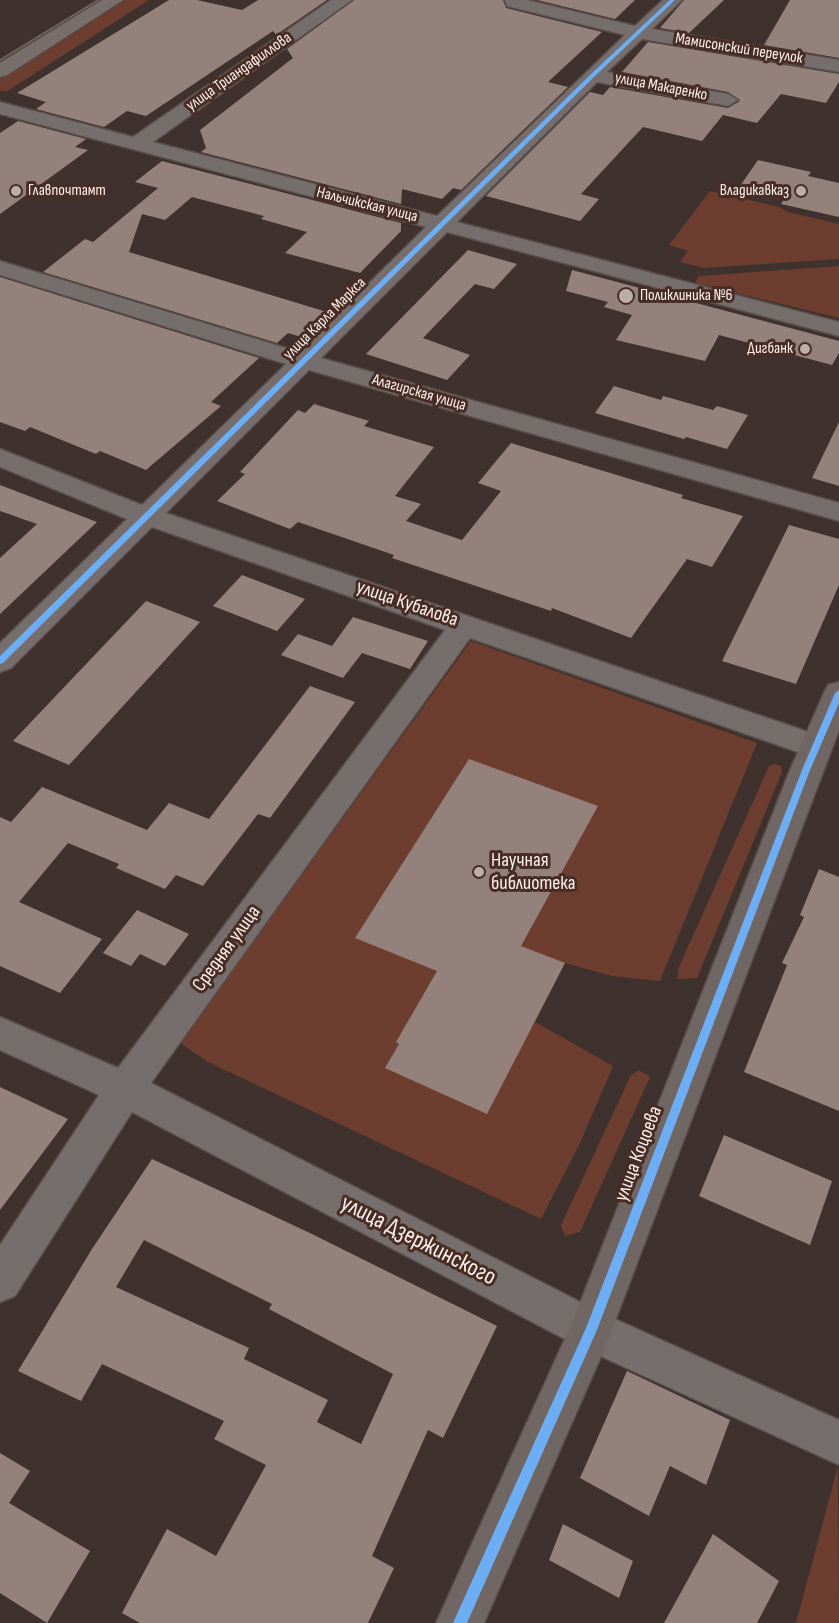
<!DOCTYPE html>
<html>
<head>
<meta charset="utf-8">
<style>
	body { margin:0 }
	canvas { display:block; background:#3f312d }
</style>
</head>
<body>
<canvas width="839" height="1623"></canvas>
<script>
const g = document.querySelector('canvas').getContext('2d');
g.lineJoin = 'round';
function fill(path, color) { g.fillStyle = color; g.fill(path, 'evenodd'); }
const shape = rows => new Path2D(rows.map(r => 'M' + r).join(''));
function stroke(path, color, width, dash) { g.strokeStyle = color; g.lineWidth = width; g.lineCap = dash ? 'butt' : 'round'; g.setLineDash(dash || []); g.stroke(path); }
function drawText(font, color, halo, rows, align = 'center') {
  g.font = font + ' "Sofia Sans Condensed",sans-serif'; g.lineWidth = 6; g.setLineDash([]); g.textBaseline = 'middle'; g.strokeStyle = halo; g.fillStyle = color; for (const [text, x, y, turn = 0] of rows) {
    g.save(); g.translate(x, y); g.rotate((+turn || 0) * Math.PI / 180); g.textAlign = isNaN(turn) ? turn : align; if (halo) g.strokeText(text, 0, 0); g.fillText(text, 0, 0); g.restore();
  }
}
const green = shape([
	[125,0,149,0,6,92,0,90,0,78],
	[710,191,779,207,788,212,839,224,839,259,704,268,680,262,688,251,669,245],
	[839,266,839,318,695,283,699,276],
	[471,641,757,743,660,981,612,976,565,963,535,1022,613,1066,581,1141,541,1219,208,1062,180,1043],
	[774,764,781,766,782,772,697,978,677,979,679,967,769,766],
	[639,1070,650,1077,580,1232,565,1236,561,1225,631,1075],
	[838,1466,839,1623,796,1623]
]);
const building = shape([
	[169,0,197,0,242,10,258,0,327,0,276,35,273,31,146,116,127,111,104,127,36,109,46,102,17,93],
	[354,0,503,0,506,8,602,32,548,82,568,87,461,190,453,188,442,199,402,189,401,204,201,152,206,148,200,130,293,58,287,49],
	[537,0,635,0,615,19],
	[684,0,724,0,689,33,660,28],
	[790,0,839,0,839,58,764,45],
	[648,42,839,74,839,82,826,103,781,94,757,123,723,115,702,141,643,127,581,194,599,199,580,221,486,196,590,92,603,95,610,87,728,108,740,101,728,92,622,72],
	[18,121,86,139,75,147,88,150,0,214,0,133],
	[758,160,811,172,808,176,839,183,839,217,781,204,786,196,740,186],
	[162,161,401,223,401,231,360,273,285,253,307,232,261,219,264,216,192,197,165,220,142,214,129,252,327,312,301,337,288,333,277,343,43,272,85,239,93,242,158,188,135,182],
	[468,250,517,264,494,289,475,284,423,338,470,355,447,380,366,354],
	[572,270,839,341,839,353,832,365,719,335,705,361,616,340,632,315,604,307,608,302,566,291],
	[0,277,259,358,211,402,221,406,146,470,100,451,96,454,30,427,25,431,0,422],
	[614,386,661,400,663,396,713,410,717,406,748,415,727,449,686,437,684,439,595,413],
	[314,404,369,421,364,426,434,447,395,496,421,504,406,521,462,540,501,491,478,483,511,443,683,495,681,498,743,516,712,567,687,559,631,638,552,608,551,611,392,558,394,555,298,522,290,529,217,501,245,474,240,472,298,410,305,413],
	[839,422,839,486,812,478],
	[0,485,97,522,0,614,0,558,37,524,0,511],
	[789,525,839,539,839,585,796,684,722,661],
	[242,575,305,599,277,631,213,606],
	[146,601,200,622,69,765,13,741],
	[353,617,428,641,410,669,362,653,343,678,281,655,298,634,332,646],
	[310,686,355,702,270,818,258,814,203,886,176,875,165,889,116,868,119,864,68,843,19,902,102,939,60,993,0,966,0,817,11,822,42,787,147,830,169,803,209,819],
	[469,759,598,806,521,946,565,963,487,1114,385,1068,399,1044,396,1042,437,971,355,938],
	[819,869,839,877,839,1111,744,1072,787,965,782,963,804,917,800,915],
	[137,910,189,934,165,966,140,954,131,966,103,953],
	[0,1087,68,1119,0,1210],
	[724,1135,832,1181,810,1245,699,1196],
	[152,1159,312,1234,497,1326,443,1438,428,1430,372,1556,394,1568,368,1623,140,1623,122,1613,167,1529,216,1556,266,1465,214,1439,224,1421,102,1364,81,1401,18,1371,92,1249],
	[144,1240,272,1304,269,1309,393,1374,361,1444,317,1422,328,1400,244,1359,249,1348,116,1287],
	[627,1371,730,1420,706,1485,670,1466,649,1516,580,1478],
	[0,1453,30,1471,9,1503,90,1551,47,1623,0,1593],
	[563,1524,633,1561,619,1598,549,1560],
	[713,1534,779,1581,757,1623,664,1623]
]);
const street = shape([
	[331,0,352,0,153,142,437,216,625,35,507,6,505,0,527,0,635,26,663,0,682,0,652,29,839,60,839,72,642,39,607,72,728,94,738,100,728,106,597,82,457,222,839,322,839,336,447,232,321,358,839,503,839,521,309,370,166,513,826,738,831,746,826,754,815,758,470,638,151,1083,606,1315,839,1420,839,1465,576,1345,132,1112,15,1296,0,1302,0,1245,99,1095,0,1050,0,1017,118,1068,445,630,152,527,11,668,0,672,0,643,127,519,0,467,0,449,142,505,286,364,0,275,0,261,299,352,426,227,0,114,0,102,133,137,331,0]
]);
const secondary = shape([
	[839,682,839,730,606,1345,484,1623,436,1623,573,1321,790,770,824,693,828,685,839,682]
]);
const primary = shape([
	[102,0,123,0,7,75,0,77,0,63,102,0]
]);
const tram = shape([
	[0,60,98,0]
]);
const cycleway = shape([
	[670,0,675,0,595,76,3,663,0,664,0,656,591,74,670,0],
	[839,690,839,703,810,770,597,1330,467,1623,453,1623,586,1328,802,770,835,693,839,690]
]);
const markers = [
	[16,191,6,"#bbada9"],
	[801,191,6,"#bbada9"],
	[626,296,8,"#bbada9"],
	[805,349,6,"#bbada9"],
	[479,872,6,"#bbada9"]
];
const farStreetnames = [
	["Мамисонский переулок",739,49,9],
	["улица Триандафиллова",239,72,-35],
	["улица Макаренко",661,87,11],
	["Нальчикская улица",367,205,14],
	["улица Карла Маркса",325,319,-45],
	["Алагирская улица",419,393,16]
];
const farPoinames = [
	["Главпочтамт",28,191],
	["Владикавказ",789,191,"right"],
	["Поликлиника №6",640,296],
	["Дигбанк",793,349,"right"]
];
const streetNames = [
	["улица Кубалова",407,604,19],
	["Средняя улица",227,949,-54],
	["улица Коцоева",639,1154,-69]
];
const poiNames = [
	["Научная",491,861],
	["библиотека",491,884]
];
const nearStreetnames = [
	["улица Дзержинского",418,1241,27]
];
fill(green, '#6d3e2f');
fill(building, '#95817b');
stroke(street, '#584d49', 3);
stroke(secondary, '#584d49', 3);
stroke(primary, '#584d49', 3);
fill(street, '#756e6d');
fill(secondary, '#706764');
fill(primary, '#786e6b');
stroke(tram, '#706864', 1.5);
fill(cycleway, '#6dadf4');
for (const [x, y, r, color] of markers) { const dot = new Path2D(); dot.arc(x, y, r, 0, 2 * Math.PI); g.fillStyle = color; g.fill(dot); stroke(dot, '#472d25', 2); }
drawText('16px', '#fef0ec', '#472d25', farStreetnames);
drawText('16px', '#fef0ec', '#472d25', farPoinames, 'left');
drawText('20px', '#fef0ec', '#472d25', streetNames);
drawText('20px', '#fef0ec', '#472d25', poiNames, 'left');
drawText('24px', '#fef0ec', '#472d25', nearStreetnames);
</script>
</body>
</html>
